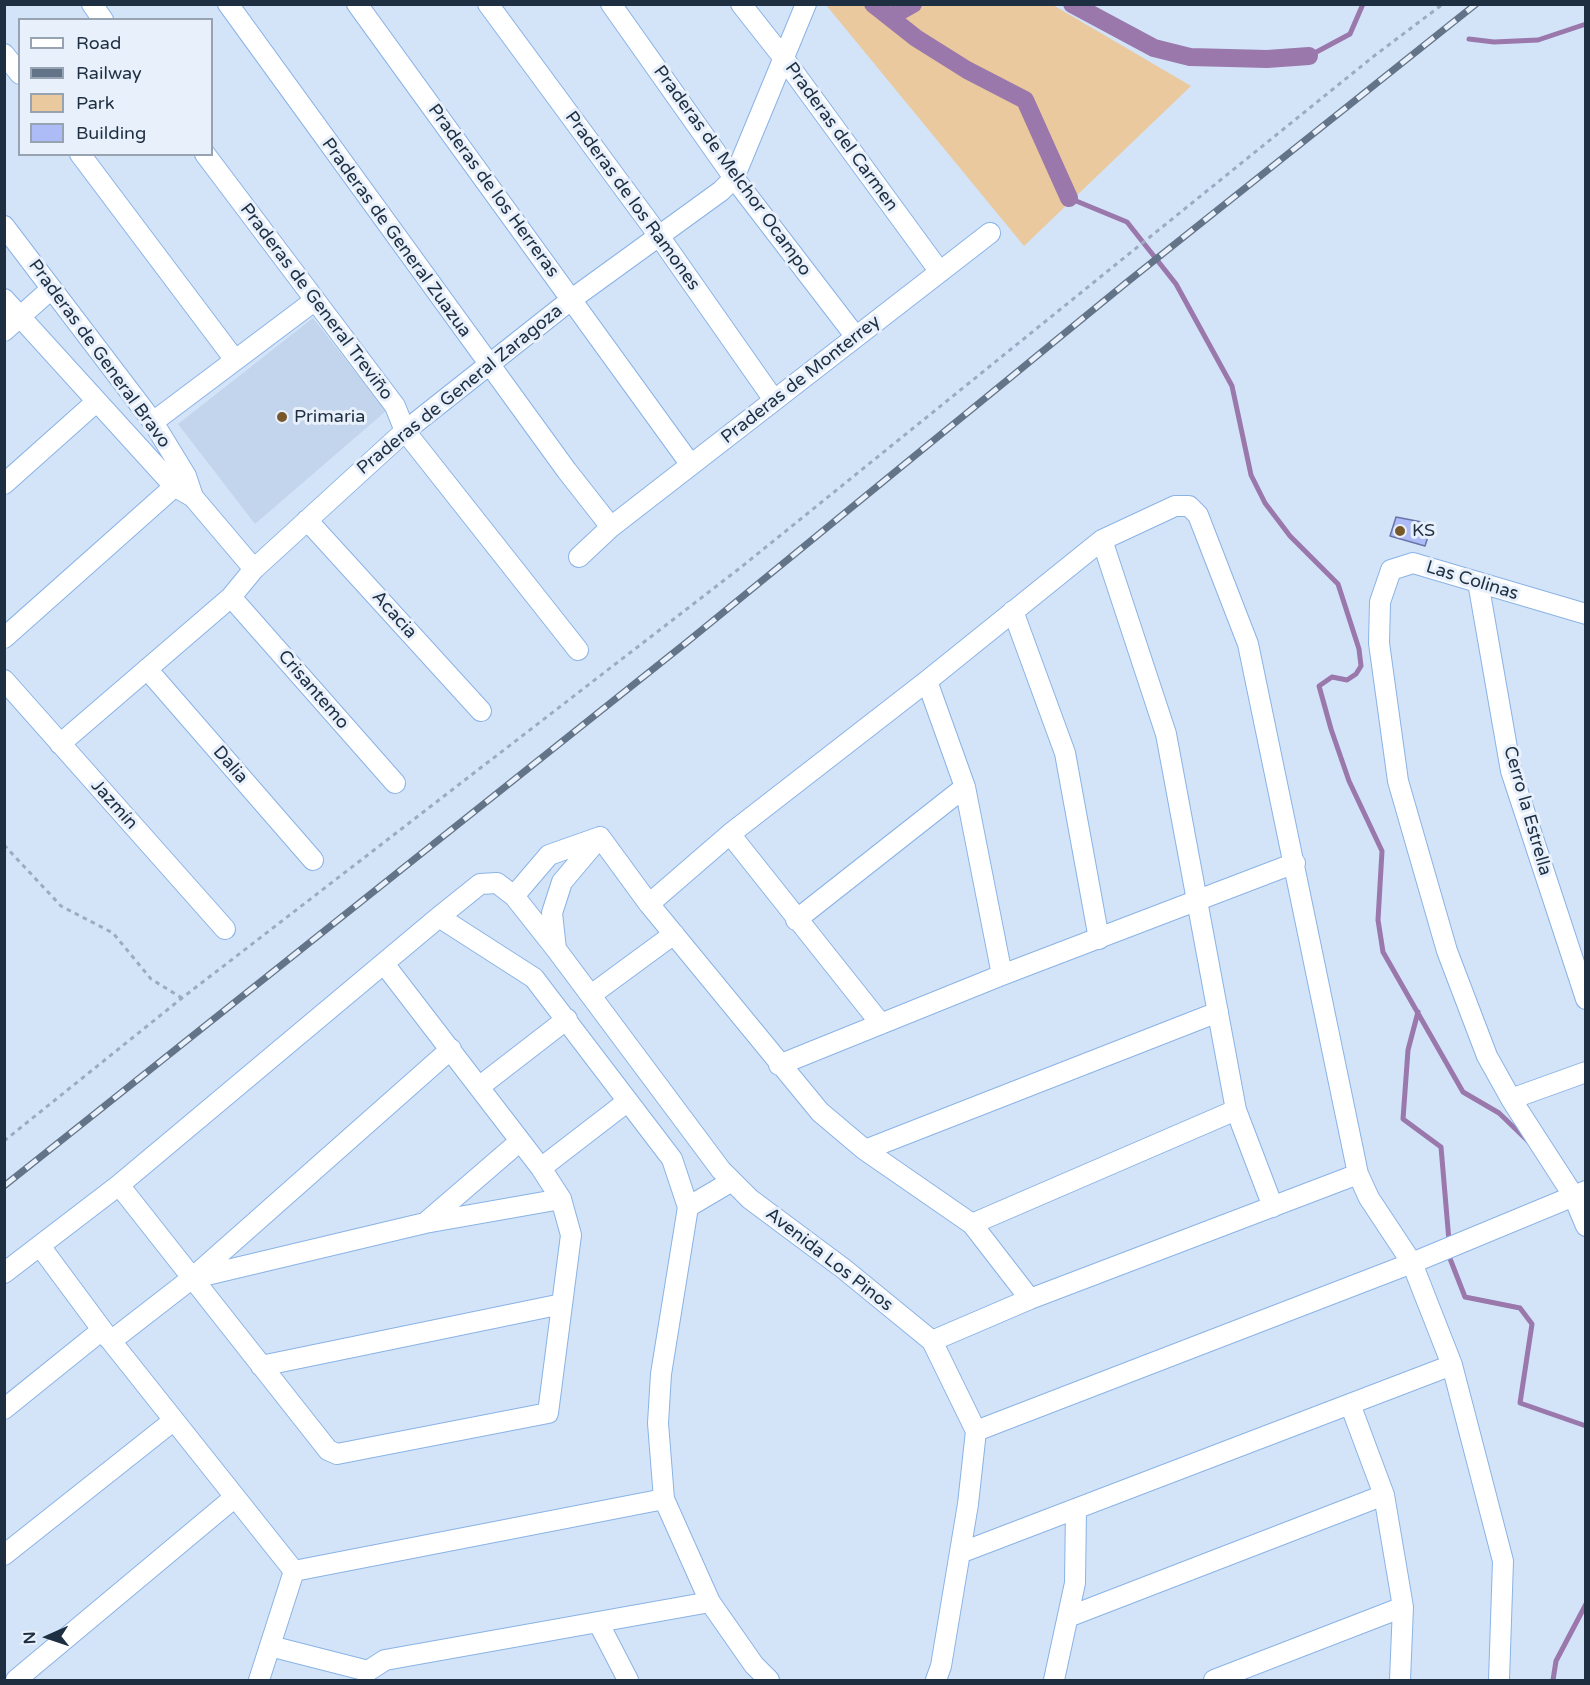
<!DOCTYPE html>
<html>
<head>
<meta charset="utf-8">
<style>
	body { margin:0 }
	#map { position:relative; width:1590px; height:1685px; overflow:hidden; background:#d3e4f9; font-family:"Varela Round",sans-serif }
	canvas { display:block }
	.frame { position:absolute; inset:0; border:6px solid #1e2f42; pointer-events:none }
	.legend { position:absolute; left:18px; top:18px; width:195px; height:138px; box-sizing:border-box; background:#e8f0fb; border:2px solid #97a3b1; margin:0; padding:8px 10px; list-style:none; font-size:18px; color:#1e2f42 }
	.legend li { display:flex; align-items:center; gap:12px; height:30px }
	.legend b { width:30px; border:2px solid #97a3b1 }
	.north { position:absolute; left:18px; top:1607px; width:60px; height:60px; -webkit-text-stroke:4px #e8f0fb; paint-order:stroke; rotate:267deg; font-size:16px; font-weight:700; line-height:24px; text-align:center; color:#1e2f42 }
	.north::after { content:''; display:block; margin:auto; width:21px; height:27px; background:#1e2f42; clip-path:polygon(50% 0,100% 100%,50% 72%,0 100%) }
</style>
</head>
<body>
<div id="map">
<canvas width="1590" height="1685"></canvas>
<div class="frame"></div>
<ul class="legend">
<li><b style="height:8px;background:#fff"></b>Road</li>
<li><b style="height:8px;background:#637488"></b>Railway</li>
<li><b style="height:16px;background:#eac99e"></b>Park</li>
<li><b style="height:16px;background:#adbbf6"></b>Building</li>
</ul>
<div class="north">N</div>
</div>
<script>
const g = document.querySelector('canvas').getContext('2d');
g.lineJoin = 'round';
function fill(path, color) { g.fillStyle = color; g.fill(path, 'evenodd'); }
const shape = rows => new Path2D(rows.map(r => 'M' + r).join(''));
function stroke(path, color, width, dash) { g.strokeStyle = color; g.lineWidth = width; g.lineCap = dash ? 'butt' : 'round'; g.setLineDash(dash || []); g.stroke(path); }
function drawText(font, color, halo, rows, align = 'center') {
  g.font = font + ' "Varela Round",sans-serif'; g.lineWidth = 6; g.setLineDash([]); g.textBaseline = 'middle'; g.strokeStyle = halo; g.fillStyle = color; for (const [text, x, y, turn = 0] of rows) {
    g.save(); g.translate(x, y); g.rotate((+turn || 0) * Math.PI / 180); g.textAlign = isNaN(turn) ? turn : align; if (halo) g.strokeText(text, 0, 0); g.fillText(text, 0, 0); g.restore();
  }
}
const built = shape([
	[313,318,386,411,255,524,178,424]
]);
const green = shape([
	[826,5,1053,5,1191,86,1024,246]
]);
const stream = shape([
	[1469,39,1494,42,1538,40,1586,24],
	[1309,56,1350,34,1363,4],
	[1069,198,1127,222,1176,284,1232,386,1251,475,1265,503,1290,536,1338,584,1359,649,1361,666,1356,674,1347,680,1332,677,1319,686,1331,729,1349,781,1382,851,1378,920,1383,952,1463,1092,1499,1113,1530,1143],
	[1418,1012,1408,1050,1403,1119,1441,1147,1449,1241],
	[1449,1256,1465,1297,1520,1308,1532,1324,1520,1403,1586,1426],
	[1553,1680,1556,1661,1586,1604]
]);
const canal = shape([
	[873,4,916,38,967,70,1025,100,1069,198],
	[1072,4,1154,48,1190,57,1267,59,1309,56],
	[890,17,913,4]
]);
const building = shape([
	[1396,517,1432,524,1425,546,1390,536,1396,517]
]);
const path = shape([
	[4,845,61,906,113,933,151,979,182,998],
	[4,1141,182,998,740,568,1374,56,1443,4]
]);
const minor = shape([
	[92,4,103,20],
	[228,4,567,471,611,527],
	[357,4,691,465],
	[488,4,659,236,774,400],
	[611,4,734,178,856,337],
	[741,4,782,56,940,272],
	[4,54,20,74],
	[80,154,235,360],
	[205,154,395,406,405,431,578,650],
	[4,226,153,422,186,476,193,497,254,569],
	[4,299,174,486,193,497],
	[4,331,50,290],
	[153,422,314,301],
	[4,484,96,402],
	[307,520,481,711],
	[1102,540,1166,734,1236,1110,1273,1207],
	[579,557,611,527,990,233],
	[1478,582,1511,771,1586,999],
	[231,597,395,783],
	[1013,611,1065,753,1099,939],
	[1586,614,1413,563,1391,570,1380,602,1379,643,1398,781,1447,951,1487,1056,1511,1099,1573,1195,1586,1226],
	[4,638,184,478],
	[147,669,313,860],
	[4,680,225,929],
	[927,681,965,787,1002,975],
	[60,744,231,597,254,569,405,431,572,299,721,191,734,178,806,4],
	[730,834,881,1024],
	[600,837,649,904,820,1112,865,1150,972,1224,1030,1299],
	[514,896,549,855,600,837],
	[649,904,730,834,927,681,1102,540,1175,506,1189,506,1198,515,1248,644,1358,1174,1369,1198,1412,1263,1452,1365,1503,1561,1499,1680],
	[439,917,534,978,672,1159,688,1207,661,1374,658,1423,664,1499,710,1602,754,1665,769,1680],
	[796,920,965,787],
	[556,949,552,913,562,882,600,837],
	[591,995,674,934],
	[779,1065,1002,975,1295,863],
	[479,1087,567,1019],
	[1511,1099,1586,1072],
	[865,1150,1218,1012],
	[541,1168,628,1101],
	[119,1185,328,1450,337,1454,548,1413,571,1235,561,1199,541,1168,385,965],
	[688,1207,732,1181],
	[425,1223,519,1142],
	[972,1224,1236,1110],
	[40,1246,109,1339],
	[4,1273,119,1185,439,917,480,884,497,883,514,896,556,949,721,1170,750,1199,844,1269,932,1341,976,1431,968,1504,941,1666,936,1680],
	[194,1278,425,1223,561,1199],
	[932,1341,1030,1299,1358,1174],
	[261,1366,562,1304],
	[1350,1404,1384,1495,1403,1607,1400,1680],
	[4,1409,102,1330],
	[976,1431,1412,1263,1586,1191],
	[960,1553,1452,1365],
	[4,1555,173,1421],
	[294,1571,111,1341,191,1279,451,1049],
	[294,1571,664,1499],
	[1068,1617,1384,1495],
	[598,1622,628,1680],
	[270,1646,368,1671,385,1660,710,1602],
	[16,1680,235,1497],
	[259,1680,294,1571],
	[1054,1680,1075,1583,1076,1509],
	[1214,1680,1403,1607]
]);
const rail = shape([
	[4,1186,687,642,1126,283,1476,4]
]);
const markers = [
	[282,417,6,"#77582d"],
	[1400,531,6,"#77582d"]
];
const streetNames = [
	["Praderas del Carmen",841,137,54],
	["Praderas de Melchor Ocampo",732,171,54],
	["Praderas de los Herreras",493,191,54],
	["Praderas de los Ramones",632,201,54],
	["Praderas de General Zuazua",396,238,54],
	["Praderas de General Treviño",316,302,53],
	["Praderas de General Bravo",99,354,54],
	["Praderas de Monterrey",801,380,-38],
	["Praderas de General Zaragoza",460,390,-39],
	["Las Colinas",1472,581,17],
	["Acacia",394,615,48],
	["Crisantemo",313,690,49],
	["Dalia",230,765,49],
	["Jazmín",114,805,48],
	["Cerro la Estrella",1527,811,74],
	["Avenida Los Pinos",829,1260,38]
];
const poiNames = [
	["Primaria",294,417],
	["KS",1412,531]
];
fill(built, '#c2d5ec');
fill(green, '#eac99e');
stroke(stream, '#9a78ac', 5);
stroke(canal, '#9a78ac', 18);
fill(building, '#adbbf6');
stroke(building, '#6874aa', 1.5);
stroke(minor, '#8ab3e5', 22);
stroke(path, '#9bacc1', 3, [4.5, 4.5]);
stroke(minor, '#fff', 20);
stroke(rail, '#637488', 7);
stroke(rail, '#e8f0fb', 4.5, [14]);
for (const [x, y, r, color] of markers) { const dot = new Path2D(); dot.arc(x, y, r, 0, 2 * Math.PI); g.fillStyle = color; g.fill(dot); stroke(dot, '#e8f0fb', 2); }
drawText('18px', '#1e2f42', '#e8f0fb', streetNames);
drawText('18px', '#1e2f42', '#e8f0fb', poiNames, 'left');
</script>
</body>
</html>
